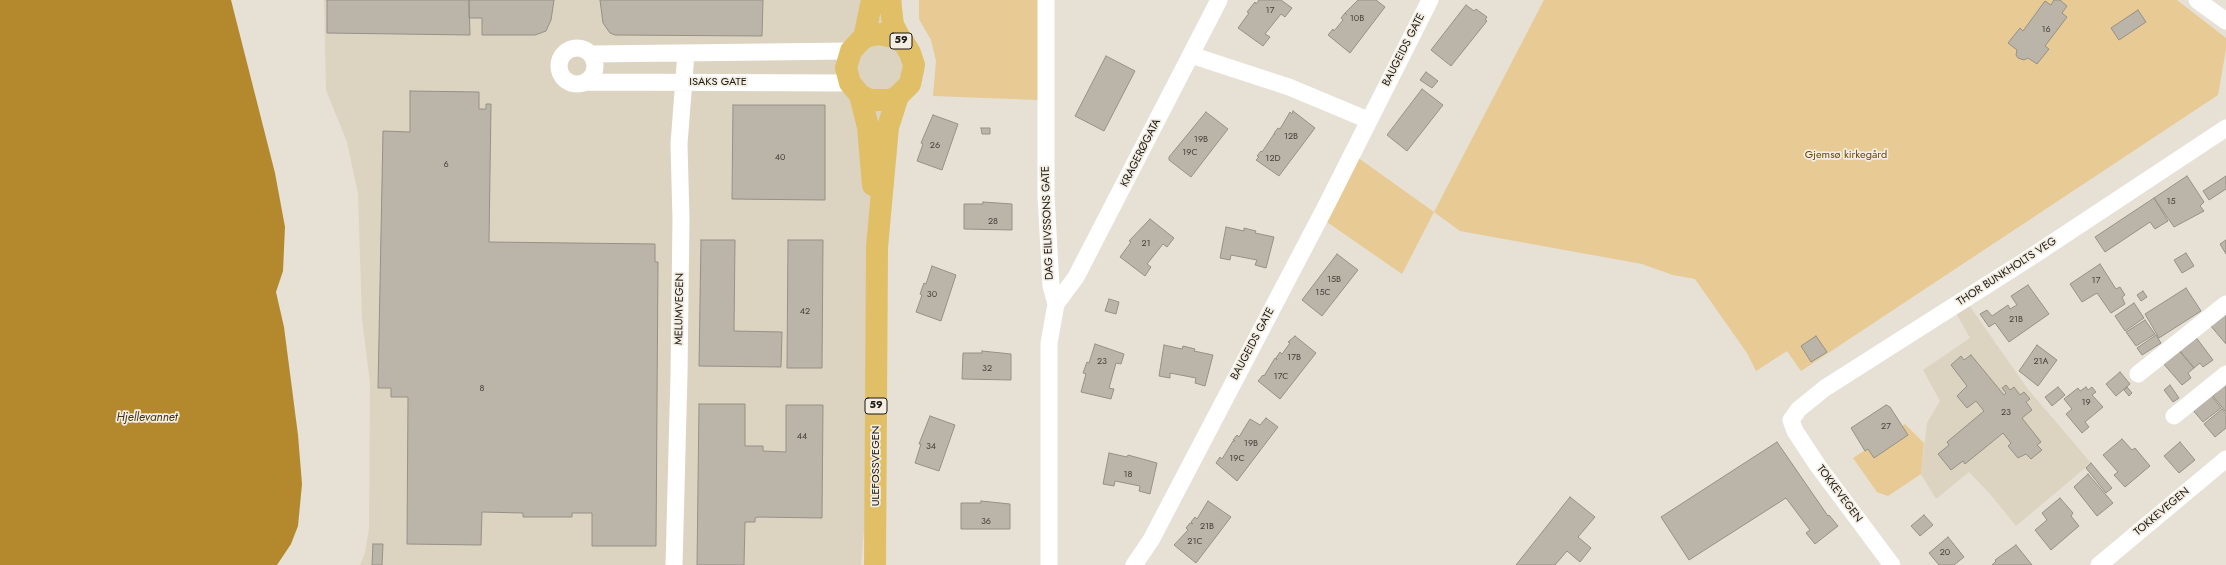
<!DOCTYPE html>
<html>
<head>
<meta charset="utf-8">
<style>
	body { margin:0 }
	canvas { display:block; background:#e6e0d5 }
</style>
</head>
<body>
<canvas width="2226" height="565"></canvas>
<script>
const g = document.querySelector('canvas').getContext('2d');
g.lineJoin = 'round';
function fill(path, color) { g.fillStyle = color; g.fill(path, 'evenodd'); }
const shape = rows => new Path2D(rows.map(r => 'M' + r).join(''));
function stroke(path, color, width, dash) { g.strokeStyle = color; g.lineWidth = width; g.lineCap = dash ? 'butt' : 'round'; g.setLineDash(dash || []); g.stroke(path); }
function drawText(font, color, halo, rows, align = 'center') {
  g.font = font + ' Jost,sans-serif'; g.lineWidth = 3.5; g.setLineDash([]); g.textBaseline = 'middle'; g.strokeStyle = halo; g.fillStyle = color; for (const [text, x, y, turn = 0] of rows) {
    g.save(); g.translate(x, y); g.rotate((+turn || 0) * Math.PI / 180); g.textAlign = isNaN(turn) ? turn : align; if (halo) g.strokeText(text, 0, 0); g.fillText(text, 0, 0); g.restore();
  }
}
const built = shape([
	[324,0,902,0,902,84,861,565,360,565,365,553,369,528,370,383,362,319,358,194,347,142,326,90],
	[1969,305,2027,388,2091,463,2016,526,1991,495,1969,472,1936,499,1921,474,1927,423,1940,401,1923,370,1970,338,1956,313]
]);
const green = shape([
	[919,0,1046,0,1039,100,933,96,936,61,931,40,919,19],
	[1544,0,2177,0,2226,38,2226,49,2218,95,1801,371,1787,351,1756,371,1747,353,1695,279,1673,275,1642,264,1460,231,1434,212,1402,274,1324,220,1357,157,1434,212],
	[1905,424,1924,443,1921,474,1888,496,1877,492,1853,458]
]);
const water = shape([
	[0,0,231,0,275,173,285,227,283,271,276,292,284,327,298,435,302,484,298,526,291,544,277,565,0,565]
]);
const building = shape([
	[327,0,469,0,470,35,327,33,327,0],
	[469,0,554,0,551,20,546,31,535,35,482,35,482,18,469,18,469,0],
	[600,0,763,0,762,36,615,35,610,33,603,23,600,0],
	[1259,0,1281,0,1292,8,1285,17,1281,14,1265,34,1270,37,1263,46,1238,28,1249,13,1247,12,1255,2,1256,4,1259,0],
	[1358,0,1376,0,1385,7,1350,53,1328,35,1333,29,1334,31,1343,20,1341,18,1345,13,1347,15,1345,13,1358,0],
	[2054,0,2060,0,2067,6,2062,13,2067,17,2045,46,2049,49,2037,64,2028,58,2024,60,2018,58,2016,55,2017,50,2008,43,2020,28,2023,31,2045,1,2051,5,2054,0],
	[1466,5,1474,11,1476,9,1487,17,1485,20,1487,21,1451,66,1431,50,1466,5],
	[2138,10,2146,22,2119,40,2111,28,2138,10],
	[1106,56,1135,71,1104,131,1075,116,1106,56],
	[1426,72,1438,81,1432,88,1420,80,1426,72],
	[1422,89,1443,105,1407,151,1387,135,1422,89],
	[410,91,479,92,479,109,486,109,486,104,491,104,489,242,655,244,655,262,658,262,656,546,592,546,592,513,572,513,572,517,523,517,523,513,482,512,481,545,407,544,408,397,391,397,391,388,378,388,383,131,410,132,410,91],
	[733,105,825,105,825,200,732,199,733,105],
	[1293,111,1315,128,1279,176,1256,160,1259,157,1257,156,1261,151,1262,152,1274,134,1275,135,1274,133,1278,128,1280,129,1290,112,1292,114,1293,111],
	[1206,112,1228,129,1191,177,1169,160,1169,157,1206,112],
	[933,115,958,124,942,170,917,161,923,144,921,143,933,115],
	[981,128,990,128,990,134,982,134,981,128],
	[2187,176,2204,202,2200,206,2204,211,2174,227,2154,198,2187,176],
	[2226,176,2226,189,2209,200,2203,191,2226,176],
	[2154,198,2168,221,2155,229,2150,222,2105,252,2095,237,2154,198],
	[983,202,1012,204,1012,230,964,229,964,204,983,204,983,202],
	[1150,219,1174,238,1167,247,1163,244,1147,264,1151,267,1145,276,1120,257,1131,242,1129,241,1150,219],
	[1226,227,1244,231,1244,228,1256,231,1255,233,1274,237,1266,268,1255,265,1257,260,1231,255,1230,260,1220,258,1226,227],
	[701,240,735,240,734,331,782,332,781,367,699,366,701,240],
	[788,240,823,240,822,368,787,368,788,240],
	[2226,240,2226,254,2220,244,2226,240],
	[2186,253,2194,266,2182,273,2174,260,2186,253],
	[1337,254,1358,270,1322,316,1302,300,1337,254],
	[2100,264,2116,289,2120,287,2125,295,2122,297,2125,304,2111,313,2097,293,2082,302,2070,284,2100,264],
	[932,266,956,275,941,321,916,312,922,295,920,294,924,283,926,284,932,266],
	[2028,285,2049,314,2009,342,1995,323,1989,327,1980,314,1987,310,1992,316,2008,305,2010,309,2017,305,2011,296,2028,285],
	[2186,288,2201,311,2159,338,2145,314,2186,288],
	[2143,291,2147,297,2141,301,2137,295,2143,291],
	[1109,299,1119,302,1116,314,1105,311,1109,299],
	[2134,303,2144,318,2125,331,2115,316,2134,303],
	[2226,312,2226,344,2210,325,2226,312],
	[2145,320,2155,334,2136,346,2126,332,2145,320],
	[2156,335,2161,343,2142,355,2137,348,2156,335],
	[1295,336,1316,353,1280,399,1258,381,1263,375,1264,376,1275,358,1277,360,1276,358,1280,352,1282,354,1290,343,1288,342,1295,336],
	[1816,336,1827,352,1811,362,1801,346,1816,336],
	[2195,336,2213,360,2203,367,2200,363,2194,368,2178,349,2195,336],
	[1095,344,1124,354,1121,364,1116,363,1109,388,1114,389,1111,399,1081,392,1086,374,1083,373,1087,362,1089,363,1095,344],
	[1164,345,1182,349,1183,346,1195,349,1194,351,1213,355,1205,386,1195,383,1196,378,1170,373,1170,378,1159,376,1164,345],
	[2037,345,2057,360,2038,386,2019,371,2037,345],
	[2178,349,2194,368,2188,373,2191,378,2182,385,2162,362,2178,349],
	[982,351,1011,354,1011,380,962,379,963,353,982,353,982,351],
	[1971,355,2004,395,2006,393,2002,388,2006,385,2010,390,2014,387,2020,395,2024,392,2030,399,2026,402,2032,410,2022,418,2041,442,2037,445,2042,450,2031,459,2026,454,2018,458,2008,446,2011,443,2003,433,1965,464,1963,461,1951,470,1938,454,1949,445,1947,442,1984,411,1976,401,1967,408,1957,396,1967,386,1951,365,1961,356,1964,360,1971,355],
	[2120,372,2130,384,2116,396,2106,384,2120,372],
	[2226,383,2226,412,2213,396,2226,383],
	[2170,385,2179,398,2173,402,2164,390,2170,385],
	[2058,387,2065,395,2052,406,2045,397,2058,387],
	[2086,387,2088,390,2092,387,2096,392,2092,395,2103,407,2085,422,2089,427,2082,433,2066,414,2072,409,2064,399,2078,388,2080,391,2086,387],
	[2127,387,2132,393,2129,396,2124,390,2127,387],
	[2210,394,2221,408,2203,422,2192,409,2210,394],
	[699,404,745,404,745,446,763,446,763,451,786,452,786,405,823,405,822,518,758,517,755,518,755,522,745,522,744,565,697,565,699,404],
	[1886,405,1890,407,1908,435,1874,458,1868,449,1865,451,1851,428,1886,405],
	[2222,409,2226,414,2226,428,2215,437,2204,424,2222,409],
	[930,416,955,425,939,471,915,463,921,444,919,444,930,416],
	[1266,418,1278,427,1237,481,1216,463,1220,457,1222,459,1233,441,1235,441,1233,440,1237,435,1239,437,1250,419,1260,425,1266,418],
	[2122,439,2132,450,2135,448,2150,466,2125,487,2114,475,2118,472,2103,455,2122,439],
	[1777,442,1828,516,1829,515,1838,526,1815,544,1806,533,1810,530,1786,498,1689,560,1661,517,1777,442],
	[2180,442,2195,460,2179,473,2164,456,2180,442],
	[1109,453,1127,457,1128,455,1157,463,1150,494,1139,491,1140,486,1115,481,1114,486,1103,484,1109,453],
	[2091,463,2112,488,2106,493,2086,468,2091,463],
	[2088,474,2113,503,2097,516,2074,487,2088,474],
	[1570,497,1595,517,1578,537,1591,548,1580,562,1567,551,1555,565,1516,565,1570,497],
	[2060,498,2073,513,2071,516,2079,526,2051,550,2035,530,2047,520,2042,513,2060,498],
	[981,501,1010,504,1010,529,961,529,961,503,981,503,981,501],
	[1208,501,1231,517,1196,563,1174,545,1188,530,1186,528,1190,523,1193,524,1191,522,1195,517,1197,519,1208,501],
	[1924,515,1933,525,1920,536,1911,526,1924,515],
	[1948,537,1964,557,1954,565,1939,565,1929,553,1948,537],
	[373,544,383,544,382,565,372,565,373,544],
	[2016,545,2032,565,1992,565,1996,561,1995,560,2016,545]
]);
const minor = shape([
	[1046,0,1046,196,1051,286,1056,304,1049,343,1049,565],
	[2197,0,2226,21],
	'559 66a18 18 0 1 1 36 0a18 18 0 1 1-36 0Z',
	[591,54,851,51],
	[1191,55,1289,87,1368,120],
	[586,82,850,83],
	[1056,304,1076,277,1219,0],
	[2138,374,2226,304],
	[2174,416,2226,374],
	[674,565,679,374,681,219,679,144,686,53],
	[1134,565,1151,540,1325,208,1430,0],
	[1892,565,1818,466,1795,431,1791,420,1799,409,1825,388,2031,257,2226,128],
	[2099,565,2226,459]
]);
const primary = shape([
	[890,0,893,25,902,42],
	[864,38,872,0],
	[860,95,870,100,891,100,898,96,910,84,914,65,910,53,904,43,897,38,880,34,868,36,861,40,851,51,846,68,850,83,860,95,868,127,873,185],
	[875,565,877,247,888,127,898,96]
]);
const numberNames = [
	["17",1270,11],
	["10B",1357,19],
	["16",2046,30],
	["12B",1291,137],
	["19B",1201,140],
	["26",935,146],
	["19C",1190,153],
	["40",780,158],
	["12D",1273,159],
	["6",446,165],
	["15",2171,202],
	["28",993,222],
	["21",1146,244],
	["15B",1334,280],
	["17",2096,281],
	["15C",1323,293],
	["30",932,295],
	["42",805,312],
	["21B",2016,320],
	["17B",1294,358],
	["23",1102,362],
	["21A",2041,362],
	["32",987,369],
	["17C",1281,377],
	["8",482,389],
	["19",2086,403],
	["23",2006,413],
	["27",1886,427],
	["44",802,437],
	["19B",1251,444],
	["34",931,447],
	["19C",1237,459],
	["18",1128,475],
	["36",986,522],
	["21B",1207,527],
	["21C",1195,542],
	["20",1945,553]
];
const shields = [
	[901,41,22],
	[876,406,22]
];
const shieldNames = [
	["59",901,41],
	["59",876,406]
];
const streetNames = [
	["BAUGEIDS GATE",1404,50,-63],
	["ISAKS GATE",718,82],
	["KRAGERØGATA",1141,153,-63],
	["DAG EILIVSSONS GATE",1048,223,-92],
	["THOR BUNKHOLTS VEG",2007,272,-33],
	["MELUMVEGEN",680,309,-89],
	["BAUGEIDS GATE",1253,344,-62],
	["ULEFOSSVEGEN",876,466,-90],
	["TOKKEVEGEN",1839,494,53],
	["TOKKEVEGEN",2162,512,-40]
];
const parkNames = [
	["Gjemsø kirkegård",1846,155]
];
const waterNames = [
	["Hjellevannet",147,418]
];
fill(built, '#ddd3c1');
fill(green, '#e7ca94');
fill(water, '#b4892e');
fill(building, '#bab4a9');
stroke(building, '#969186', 1);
stroke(minor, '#fff', 17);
stroke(primary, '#e0bf67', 22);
drawText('9px', '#433f3a', null, numberNames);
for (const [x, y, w] of shields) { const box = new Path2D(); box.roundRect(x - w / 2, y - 8, w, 16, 3); g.fillStyle = '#f3ede2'; g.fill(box); stroke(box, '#1b1815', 1); }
drawText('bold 10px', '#1b1815', null, shieldNames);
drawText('11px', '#1b1815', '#f3ede2', streetNames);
drawText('11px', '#684b01', '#f3ede2', parkNames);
drawText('italic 12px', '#46340d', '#f3ede2', waterNames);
</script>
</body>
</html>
